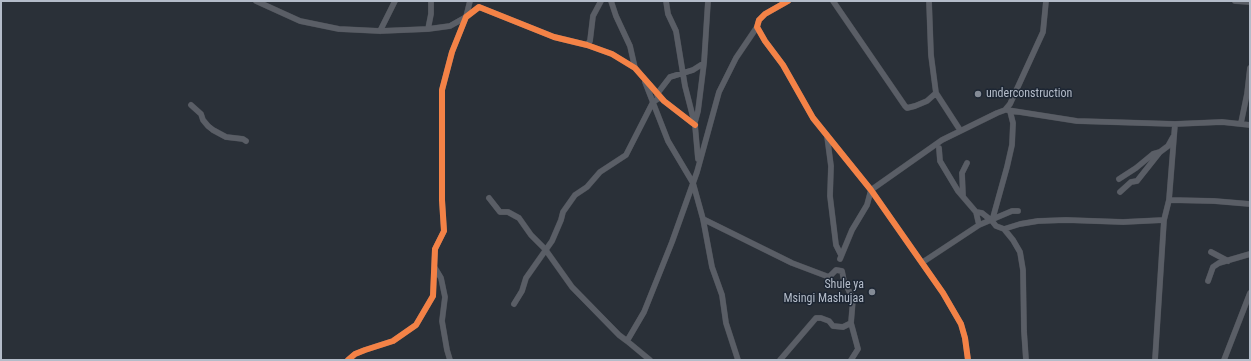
<!DOCTYPE html>
<html>
<head>
<meta charset="utf-8">
<style>
	body { margin:0 }
	#map { position:relative; width:1251px; height:361px; overflow:hidden; background:#2a3038; font-family:"Roboto Condensed",sans-serif }
	canvas { display:block }
	.frame { position:absolute; inset:0; border:2px solid #b4bcc9; pointer-events:none }
</style>
</head>
<body>
<div id="map">
<canvas width="1251" height="361"></canvas>
<div class="frame"></div>
</div>
<script>
const g = document.querySelector('canvas').getContext('2d');
g.lineJoin = 'round';
const shape = rows => new Path2D(rows.map(r => 'M' + r).join(''));
function stroke(path, color, width, dash) { g.strokeStyle = color; g.lineWidth = width; g.lineCap = dash ? 'butt' : 'round'; g.setLineDash(dash || []); g.stroke(path); }
function drawText(font, color, halo, rows, align = 'center') {
  g.font = font + ' "Roboto Condensed",sans-serif'; g.lineWidth = 3; g.setLineDash([]); g.textBaseline = 'middle'; g.strokeStyle = halo; g.fillStyle = color; for (const [text, x, y, turn = 0] of rows) {
    g.save(); g.translate(x, y); g.rotate((+turn || 0) * Math.PI / 180); g.textAlign = isNaN(turn) ? turn : align; if (halo) g.strokeText(text, 0, 0); g.fillText(text, 0, 0); g.restore();
  }
}
const minor = shape([
	[256,1,300,21,339,29,380,31,428,29,450,26,466,17,470,1],
	[611,1,616,16,630,46,635,68],
	[666,1,668,14,676,31,685,86,695,125,698,159],
	[788,1,765,14,759,20,757,27,765,41,783,65,813,118,871,190,943,293,961,324,965,338,968,360],
	[833,1,905,106,907,108,915,106,927,101,936,93],
	[929,1,931,55,936,93,960,130],
	[1235,1,1250,2],
	[428,29,431,14,431,1],
	[380,31,395,1],
	[587,45,590,41,593,16,601,1],
	[645,82,668,141,693,183,703,219,712,267,722,295,726,323,738,360],
	[191,105,201,114,203,120,208,126,213,130,226,137,243,139,246,141],
	[1007,110,1077,121,1175,124,1222,122,1250,125],
	[1010,111,1013,123,1012,145,1007,167,992,221,996,226,1004,229,1013,240,1020,252,1023,270,1024,331,1026,360],
	[695,122,698,111,704,63],
	[1241,123,1247,94,1250,68],
	[827,136,831,166,830,196,836,245,841,255],
	[939,148,940,161,958,191,976,212,979,225],
	[1119,179,1136,168,1153,154,1160,152,1168,146,1173,137],
	[1120,192,1131,182,1137,181,1160,152],
	[963,196,962,173,967,163],
	[489,198,500,212,508,212,519,218,531,235,545,249,572,287,619,335,627,341],
	[1169,200,1214,201,1250,204],
	[976,212,982,213,992,221],
	[703,219,792,263,829,277,836,270,842,271,844,281,853,299,851,323,858,349,851,360],
	[1004,229,1020,224,1038,221,1066,220,1123,222,1164,220],
	[1211,252,1228,261],
	[840,259,852,230,867,205,871,190,942,140,997,113,1005,110,1010,104,1043,32,1046,1],
	[923,262,979,225,1012,211,1018,211],
	[435,268,441,278,445,297,442,321,447,350,450,360],
	[1208,281,1213,267,1219,263,1250,254],
	[514,304,522,291,526,278,552,241,561,220,563,212,575,195,587,187,600,172,626,155,653,102,658,99,657,94,670,77,693,70,704,63,708,1],
	[348,360,355,354,365,350,393,341,416,325,433,296,435,249,444,231,442,200,442,90,452,52,466,17,479,7,554,37,587,45,612,54,635,68,664,101,695,125],
	[650,360,627,341,644,312,672,242,697,172,719,92,736,58,757,27],
	[780,360,816,318,821,318,829,321,833,326,843,327,851,323],
	[1155,360,1164,220,1169,200,1175,124],
	[1224,360,1250,293]
]);
const cycleway = shape([
	[788,1,765,14,759,20,757,27,765,41,783,65,813,118,871,190,943,293,961,324,965,338,968,360],
	[348,360,355,354,365,350,393,341,416,325,433,296,435,249,444,231,442,200,442,90,452,52,466,17,479,7,554,37,587,45,612,54,635,68,664,101,695,125]
]);
const markers = [
	[978,94,4,"#848b96"],
	[872,292,4,"#848b96"]
];
const poiNames = [
	["underconstruction",986,94],
	["Shule ya",864,285,"right"],
	["Msingi Mashujaa",864,299,"right"]
];
stroke(minor, '#484c53', 6);
stroke(minor, '#5a5e66', 5.5);
stroke(cycleway, '#f48246', 6);
for (const [x, y, r, color] of markers) { const dot = new Path2D(); dot.arc(x, y, r, 0, 2 * Math.PI); g.fillStyle = color; g.fill(dot); stroke(dot, '#1d2633', 1.5); }
drawText('12px', '#b4bcc9', '#1d2633', poiNames, 'left');
</script>
</body>
</html>
